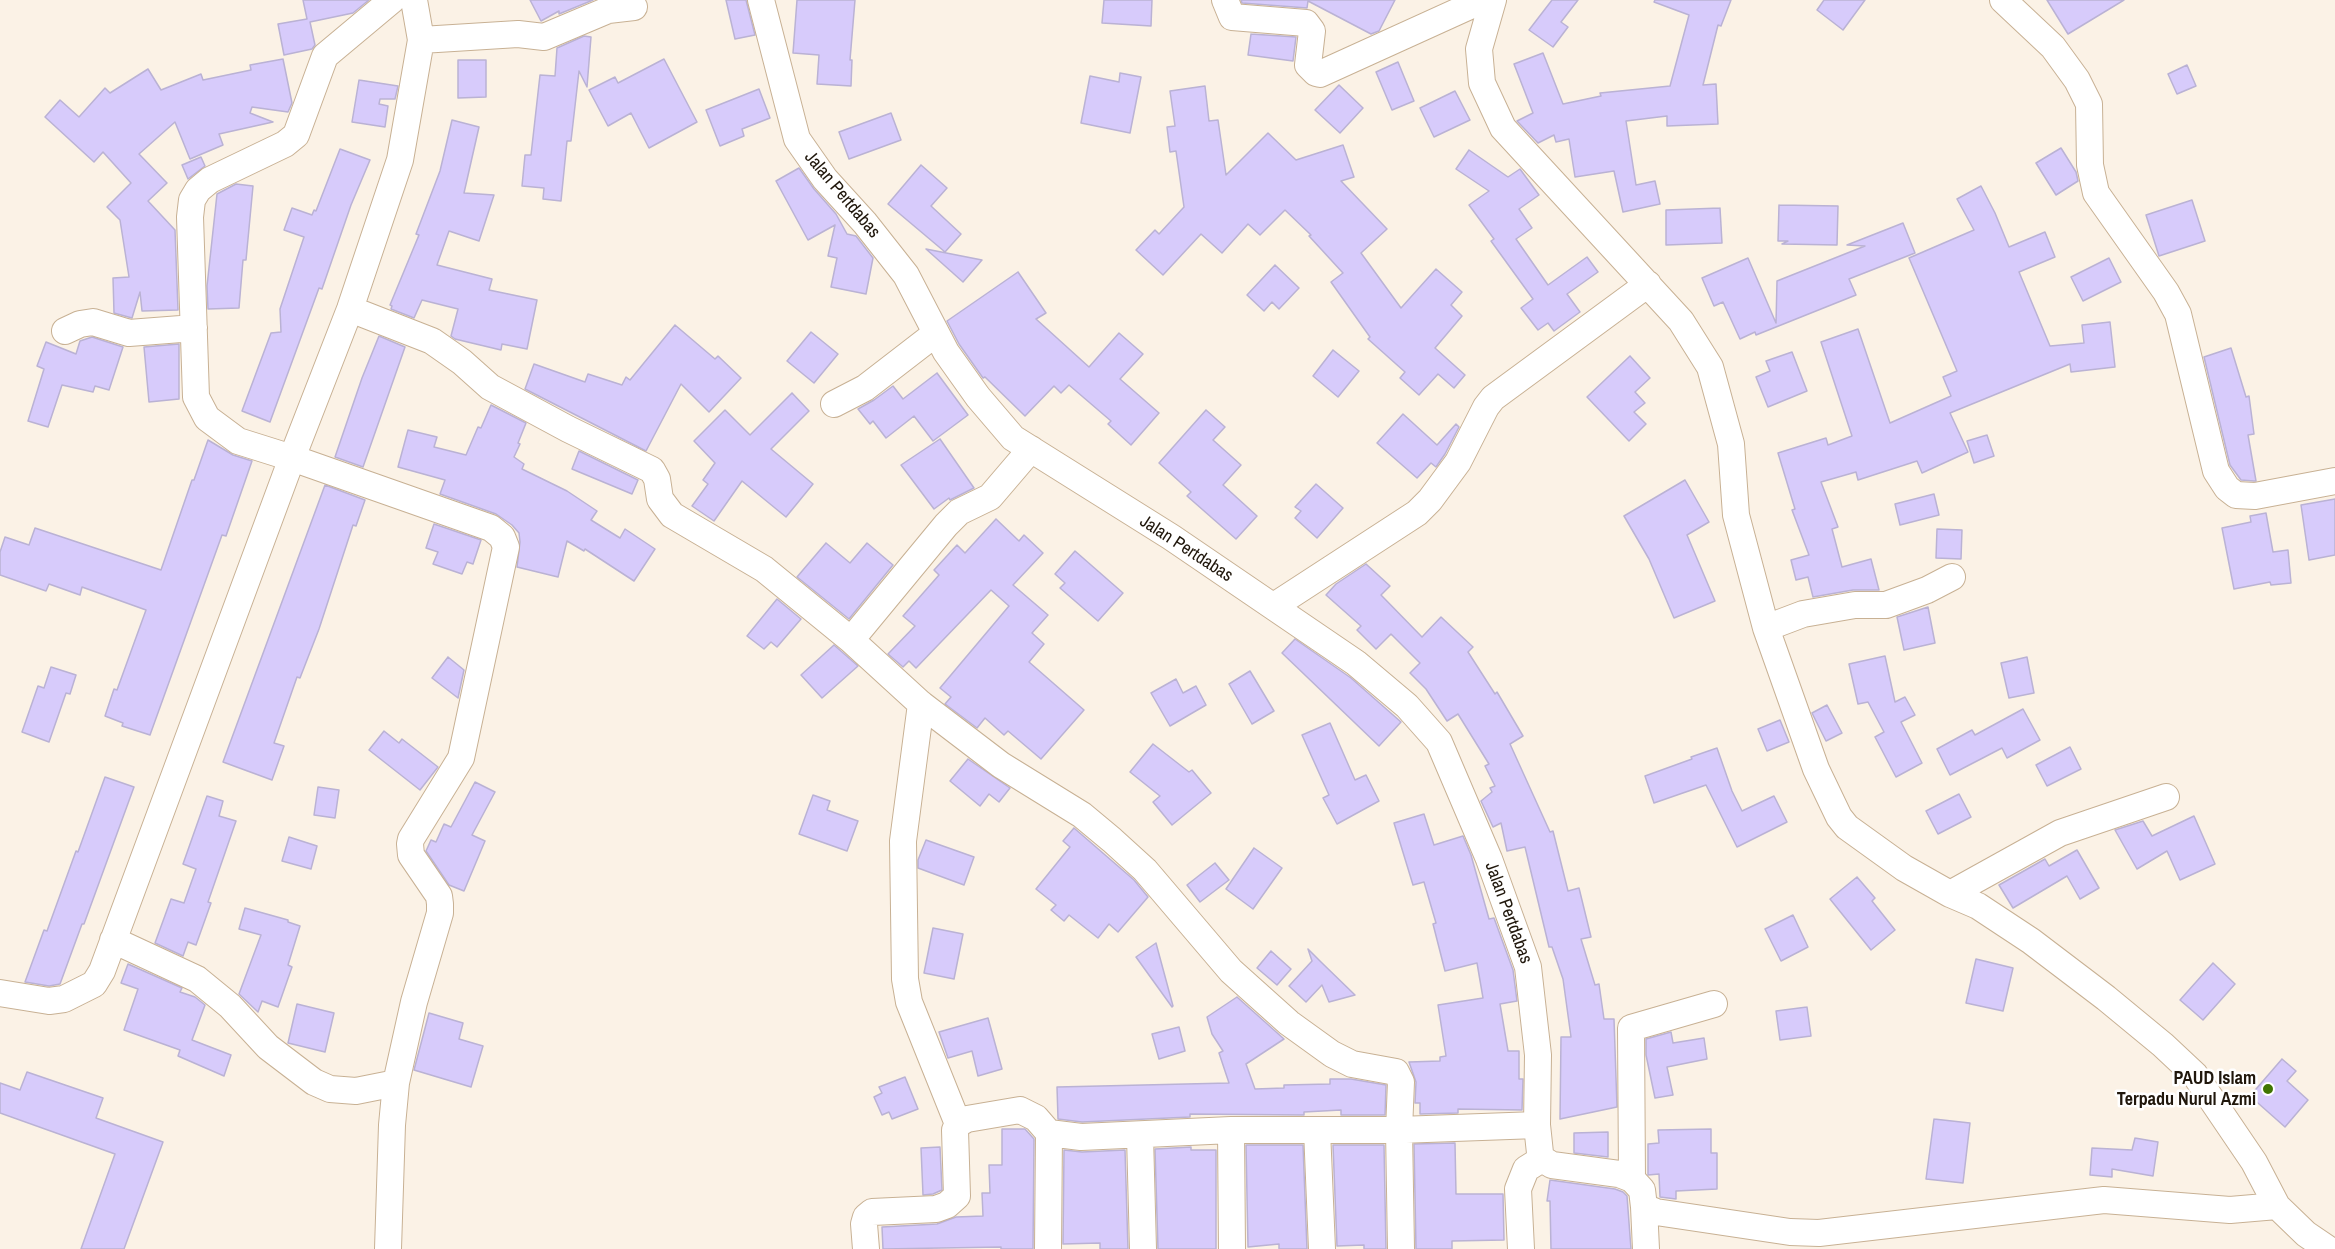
<!DOCTYPE html>
<html>
<head>
<meta charset="utf-8">
<style>
	body { margin:0 }
	canvas { display:block; background:#fbf2e6 }
</style>
</head>
<body>
<canvas width="2335" height="1249"></canvas>
<script>
const g = document.querySelector('canvas').getContext('2d');
g.lineJoin = 'round';
function fill(path, color) { g.fillStyle = color; g.fill(path, 'evenodd'); }
const shape = rows => new Path2D(rows.map(r => 'M' + r).join(''));
function stroke(path, color, width, dash) { g.strokeStyle = color; g.lineWidth = width; g.lineCap = dash ? 'butt' : 'round'; g.setLineDash(dash || []); g.stroke(path); }
function drawText(font, color, halo, rows, align = 'center') {
  g.font = font + ' "Archivo Narrow",sans-serif'; g.lineWidth = 5; g.setLineDash([]); g.textBaseline = 'middle'; g.strokeStyle = halo; g.fillStyle = color; for (const [text, x, y, turn = 0] of rows) {
    g.save(); g.translate(x, y); g.rotate((+turn || 0) * Math.PI / 180); g.textAlign = isNaN(turn) ? turn : align; if (halo) g.strokeText(text, 0, 0); g.fillText(text, 0, 0); g.restore();
  }
}
const building = shape([
	[303,0,369,0,353,13,310,22,315,45,312,49,284,55,278,24,307,19,303,0],
	[530,0,593,0,559,14,559,11,541,21,530,0],
	[726,0,746,0,755,35,735,39,726,0],
	[797,0,855,0,850,60,852,60,851,86,817,84,819,55,793,53,797,0],
	[1104,0,1152,0,1151,26,1102,23,1104,0],
	[1241,0,1395,0,1379,31,1371,34,1308,1,1307,8,1242,3,1241,0],
	[1552,0,1578,0,1561,22,1568,27,1553,47,1529,30,1552,0],
	[1655,0,1731,0,1721,26,1718,25,1703,85,1716,84,1718,124,1667,126,1667,116,1626,121,1636,185,1655,181,1660,204,1623,212,1614,171,1575,177,1569,139,1556,142,1554,135,1538,143,1517,121,1533,113,1514,64,1543,53,1563,104,1601,96,1600,93,1670,86,1689,15,1654,2,1655,0],
	[1824,0,1865,0,1843,30,1817,10,1824,0],
	[2047,0,2124,0,2068,34,2047,0],
	[1251,34,1296,37,1293,61,1248,55,1251,34],
	[584,36,591,37,587,87,579,71,571,141,567,141,561,201,543,199,544,188,522,186,525,155,531,155,540,75,555,76,557,48,584,36],
	[283,59,292,103,288,112,252,107,250,113,273,122,219,134,223,145,190,159,175,122,139,154,167,183,148,201,175,230,178,310,142,311,140,292,132,318,114,313,113,278,129,277,120,220,107,207,131,183,103,152,94,162,45,117,60,100,79,117,105,88,110,93,148,69,161,90,201,74,203,80,251,70,250,65,283,59],
	[664,59,697,122,649,148,631,113,608,126,589,90,615,77,618,83,664,59],
	[458,60,486,60,486,97,458,98,458,60],
	[1398,62,1414,101,1392,110,1376,72,1398,62],
	[2187,65,2196,86,2177,94,2168,74,2187,65],
	[1120,73,1141,77,1130,133,1081,123,1090,76,1119,82,1120,73],
	[359,80,398,86,395,99,380,99,379,104,388,106,385,127,352,122,359,80],
	[1339,85,1363,108,1340,133,1315,110,1339,85],
	[1205,86,1209,121,1218,120,1226,175,1268,133,1296,160,1343,145,1354,177,1341,181,1387,229,1361,253,1401,308,1436,269,1462,292,1451,305,1462,316,1435,348,1465,375,1454,388,1438,374,1419,395,1400,378,1405,372,1368,339,1370,337,1331,282,1343,273,1309,236,1311,235,1285,210,1260,235,1248,224,1222,253,1201,234,1163,275,1136,250,1155,230,1159,234,1184,207,1176,151,1170,152,1167,127,1175,126,1170,91,1205,86],
	[759,89,770,118,742,129,744,136,720,146,706,110,759,89],
	[1455,91,1470,120,1434,137,1420,108,1455,91],
	[891,113,901,140,849,159,839,132,891,113],
	[452,120,479,127,464,193,494,195,479,241,449,231,437,265,492,279,489,290,537,300,527,349,502,344,501,350,455,339,451,336,458,309,422,300,414,318,391,309,392,306,390,305,419,235,416,234,440,171,452,120],
	[2061,148,2076,172,2078,181,2056,195,2036,163,2061,148],
	[340,149,370,160,351,205,322,289,319,288,270,422,242,411,271,333,281,332,280,309,304,237,284,230,292,208,312,215,314,210,316,211,340,149],
	[1469,150,1508,177,1520,169,1539,195,1519,209,1532,228,1516,239,1548,285,1587,257,1598,272,1567,294,1580,312,1554,331,1548,323,1538,330,1521,308,1533,299,1491,241,1494,239,1469,205,1489,191,1456,169,1469,150],
	[201,157,205,166,188,179,182,165,201,157],
	[921,165,947,188,931,206,961,234,945,252,888,204,921,165],
	[799,168,814,189,836,214,847,234,856,236,873,258,866,294,831,287,837,258,828,256,835,225,808,240,776,181,799,168],
	[236,184,253,186,246,260,243,260,239,308,208,309,207,286,217,194,236,184],
	[1981,186,1995,213,2009,247,2045,232,2055,257,2019,272,2050,346,2084,343,2082,325,2110,322,2115,367,2071,372,2070,364,1950,413,1968,452,1922,473,1917,461,1858,480,1856,472,1821,482,1838,527,1832,529,1842,567,1871,559,1879,590,1853,590,1813,597,1808,577,1796,580,1791,560,1809,555,1792,510,1795,509,1778,453,1826,438,1828,445,1852,436,1821,342,1858,329,1890,423,1951,396,1943,377,1957,371,1909,258,1974,230,1957,199,1981,186],
	[2192,200,2205,241,2159,256,2146,215,2192,200],
	[1779,205,1838,206,1837,245,1782,244,1788,241,1778,241,1779,205],
	[1720,208,1722,243,1666,245,1666,210,1720,208],
	[1903,223,1915,253,1849,279,1856,295,1756,335,1755,332,1740,339,1723,302,1714,306,1702,278,1748,258,1776,323,1777,281,1865,246,1847,245,1903,223],
	[926,249,982,260,963,282,926,249],
	[2109,258,2121,282,2083,301,2071,277,2109,258],
	[1275,265,1299,288,1279,309,1272,302,1264,311,1247,295,1275,265],
	[1018,272,1046,313,1036,319,1089,367,1119,333,1143,354,1120,379,1159,413,1131,445,1108,424,1111,421,1069,385,1061,393,1054,386,1025,416,985,377,983,378,959,344,947,321,1018,272],
	[675,325,715,359,718,356,741,378,709,412,681,384,646,451,525,389,534,364,585,382,588,374,622,385,626,377,630,380,675,325],
	[811,332,838,354,814,383,787,361,811,332],
	[379,336,405,347,363,467,335,457,362,378,379,336],
	[92,337,123,347,109,390,95,386,93,392,62,385,48,427,28,421,44,369,37,366,46,342,76,354,80,341,92,337],
	[179,344,179,399,149,402,144,347,179,344],
	[2231,348,2246,397,2249,396,2254,434,2248,435,2256,481,2254,481,2241,480,2230,465,2204,357,2231,348],
	[1333,350,1359,371,1338,397,1313,376,1333,350],
	[1792,352,1807,391,1768,407,1756,377,1770,371,1766,361,1792,352],
	[1630,356,1650,378,1635,392,1645,403,1634,412,1646,424,1629,441,1587,397,1630,356],
	[937,373,968,415,933,441,914,416,886,438,873,421,870,424,858,409,874,400,893,386,903,399,937,373],
	[792,393,809,411,771,449,813,484,786,517,742,481,714,521,692,506,708,484,703,480,715,463,694,441,725,410,750,435,792,393],
	[491,405,526,423,518,443,520,444,514,457,524,464,522,469,567,491,597,511,591,520,620,538,625,529,655,549,634,581,585,549,584,551,567,541,558,577,517,567,520,542,519,533,512,525,496,514,440,494,445,480,398,467,408,430,437,437,434,447,466,455,478,427,481,428,491,405],
	[1206,410,1225,427,1213,440,1241,465,1223,485,1257,516,1236,539,1187,496,1191,492,1159,463,1206,410],
	[1403,414,1437,445,1456,424,1459,427,1445,454,1436,467,1431,463,1417,478,1377,443,1403,414],
	[1987,435,1994,456,1974,463,1967,441,1987,435],
	[940,439,974,488,950,500,949,498,934,509,901,465,940,439],
	[208,440,233,455,252,461,226,536,222,535,150,735,122,726,123,723,105,716,114,689,117,690,146,610,82,587,80,595,49,584,46,591,0,575,0,552,5,537,29,545,35,528,161,570,192,480,194,480,208,440],
	[579,451,638,480,632,494,572,469,579,451],
	[1685,480,1709,522,1687,535,1715,601,1674,618,1649,559,1624,516,1685,480],
	[1316,484,1343,508,1317,538,1295,518,1301,511,1295,507,1316,484],
	[325,485,365,500,356,526,353,525,319,629,300,678,297,677,274,743,284,746,272,780,223,762,325,485],
	[1934,494,1939,515,1900,525,1895,504,1934,494],
	[2335,499,2335,555,2309,560,2301,505,2335,499],
	[2266,513,2273,552,2288,550,2291,583,2271,585,2270,582,2234,589,2222,528,2251,522,2250,516,2266,513],
	[996,519,1019,541,1024,535,1043,553,1013,585,1048,615,1032,633,1044,644,1029,662,1084,710,1041,759,1008,731,1004,735,985,718,977,728,945,704,951,697,940,688,1009,606,991,590,916,668,909,661,903,667,888,654,915,626,903,616,939,575,934,570,957,545,965,553,996,519],
	[434,524,481,540,473,564,467,562,462,574,433,564,438,552,426,548,434,524],
	[1937,529,1962,530,1961,559,1936,558,1937,529],
	[826,543,850,563,867,543,893,565,849,619,797,577,826,543],
	[1075,551,1123,593,1098,621,1060,588,1065,583,1055,574,1075,551],
	[1366,564,1390,586,1381,595,1422,637,1441,617,1473,647,1468,652,1495,694,1497,692,1523,736,1510,744,1550,832,1553,831,1568,891,1579,888,1591,937,1581,939,1595,985,1599,984,1604,1019,1614,1019,1617,1107,1560,1119,1561,1037,1571,1037,1563,979,1552,947,1549,947,1525,847,1507,851,1501,823,1493,827,1481,801,1492,792,1490,788,1495,786,1485,766,1489,764,1458,714,1447,721,1426,689,1410,673,1420,663,1391,634,1376,649,1357,630,1361,626,1326,595,1336,584,1366,564],
	[777,599,801,619,777,647,771,642,764,649,747,636,777,599],
	[1928,607,1935,643,1904,650,1897,617,1928,607],
	[1295,639,1351,678,1401,722,1379,746,1282,653,1295,639],
	[834,645,858,666,822,698,801,675,834,645],
	[1885,656,1895,702,1905,697,1915,715,1901,722,1922,763,1896,777,1875,737,1884,732,1868,702,1858,704,1849,664,1885,656],
	[448,657,464,670,458,698,432,678,448,657],
	[2027,657,2034,693,2009,698,2001,663,2027,657],
	[51,667,76,675,70,694,66,693,49,742,22,732,38,686,44,688,51,667],
	[1250,671,1274,711,1252,724,1229,684,1250,671],
	[1176,679,1183,693,1196,686,1206,705,1170,726,1151,693,1176,679],
	[1827,705,1842,733,1826,741,1812,713,1827,705],
	[2023,709,2040,740,2007,758,2002,748,1950,775,1937,749,1972,730,1975,735,2023,709],
	[1780,720,1789,742,1767,751,1758,729,1780,720],
	[1330,723,1355,780,1366,775,1379,801,1337,824,1323,798,1329,795,1302,735,1330,723],
	[384,731,399,743,402,739,438,767,420,790,369,750,384,731],
	[1153,744,1189,772,1192,770,1211,793,1172,825,1153,802,1160,796,1130,772,1153,744],
	[2070,747,2081,769,2047,786,2036,765,2070,747],
	[1717,748,1732,791,1742,811,1774,796,1787,822,1737,847,1706,785,1654,803,1645,776,1692,759,1691,757,1717,748],
	[968,759,1010,788,999,802,989,794,980,806,950,781,968,759],
	[105,777,134,787,84,924,82,924,60,984,49,986,25,982,44,930,47,931,76,851,78,852,105,777],
	[475,782,495,792,472,835,485,841,464,891,449,885,426,851,431,840,436,842,444,824,451,827,475,782],
	[318,787,339,790,335,818,314,815,318,787],
	[1959,794,1971,817,1938,834,1926,811,1959,794],
	[813,795,830,801,827,810,858,821,847,851,799,834,813,795],
	[207,796,223,801,219,816,236,821,208,902,211,903,196,945,188,942,183,956,155,943,171,899,184,903,196,869,183,864,207,796],
	[1424,814,1434,845,1463,836,1471,855,1489,919,1494,918,1513,970,1517,1001,1500,1004,1508,1051,1519,1051,1519,1079,1523,1079,1522,1110,1458,1109,1458,1113,1420,1114,1420,1103,1415,1103,1416,1082,1409,1062,1440,1061,1440,1057,1446,1056,1438,1005,1483,998,1477,963,1445,971,1433,924,1436,923,1424,882,1413,885,1394,823,1424,814],
	[2194,816,2215,864,2180,880,2167,851,2137,869,2115,830,2143,821,2152,836,2194,816],
	[1074,828,1134,880,1148,897,1118,932,1109,924,1098,938,1069,915,1064,921,1051,910,1056,905,1036,889,1070,847,1063,841,1074,828],
	[289,837,317,846,311,869,282,861,289,837],
	[926,840,974,857,964,885,918,868,918,860,926,840],
	[1254,848,1282,868,1253,909,1226,889,1254,848],
	[2077,850,2099,888,2080,899,2067,876,2013,908,1999,885,2045,859,2049,866,2077,850],
	[1215,863,1229,880,1200,902,1187,885,1215,863],
	[1857,877,1875,898,1872,901,1895,930,1871,950,1830,899,1857,877],
	[245,908,288,920,288,922,300,926,288,965,292,967,278,1007,262,1001,258,1012,239,994,261,935,239,929,245,908],
	[1793,915,1808,947,1781,961,1765,929,1793,915],
	[933,928,963,934,954,979,924,973,933,928],
	[1156,943,1173,1006,1172,1007,1136,957,1156,943],
	[1308,949,1321,962,1355,995,1329,1002,1322,985,1306,1002,1289,986,1312,961,1308,949],
	[1271,951,1291,969,1277,985,1257,968,1271,951],
	[1976,959,2013,968,2003,1011,1966,1003,1976,959],
	[2213,963,2235,984,2203,1020,2180,1000,2213,963],
	[128,964,182,988,180,992,195,997,205,1005,192,1040,231,1055,224,1076,178,1056,180,1050,124,1030,138,989,121,983,128,964],
	[1237,997,1284,1039,1246,1064,1255,1089,1284,1088,1284,1085,1330,1084,1330,1079,1351,1079,1386,1085,1385,1115,1341,1115,1341,1110,1304,1112,1304,1115,1190,1114,1190,1117,1082,1122,1058,1119,1057,1087,1229,1083,1219,1053,1223,1051,1212,1034,1207,1017,1237,997],
	[297,1004,334,1013,325,1052,288,1043,297,1004],
	[1807,1007,1811,1036,1780,1040,1776,1011,1807,1007],
	[429,1013,463,1023,459,1039,483,1046,471,1087,414,1070,429,1013],
	[988,1018,1002,1069,978,1076,972,1051,948,1058,939,1032,988,1018],
	[1179,1027,1185,1051,1159,1059,1152,1034,1179,1027],
	[1671,1032,1673,1043,1704,1038,1707,1059,1667,1067,1673,1095,1655,1098,1646,1055,1646,1039,1671,1032],
	[2282,1059,2296,1071,2287,1081,2308,1100,2285,1127,2250,1096,2282,1059],
	[27,1072,103,1098,96,1118,163,1142,124,1249,81,1249,115,1154,0,1113,0,1083,20,1090,27,1072],
	[905,1077,918,1109,892,1119,889,1112,882,1115,874,1097,882,1093,879,1087,905,1077],
	[1934,1119,1970,1123,1963,1183,1926,1179,1934,1119],
	[1002,1129,1025,1129,1034,1139,1033,1249,1001,1249,1001,1247,883,1249,882,1227,937,1224,956,1217,983,1216,982,1193,990,1193,989,1165,1002,1165,1002,1129],
	[1711,1129,1711,1153,1717,1153,1717,1189,1676,1191,1676,1199,1660,1197,1659,1174,1648,1175,1648,1144,1659,1143,1658,1130,1711,1129],
	[1608,1132,1608,1157,1574,1153,1574,1133,1608,1132],
	[2135,1138,2158,1142,2153,1176,2112,1169,2112,1177,2090,1175,2092,1148,2132,1150,2135,1138],
	[1455,1143,1456,1194,1503,1194,1504,1240,1452,1241,1452,1249,1416,1249,1414,1144,1455,1143],
	[1246,1145,1303,1145,1307,1249,1279,1249,1279,1244,1248,1247,1246,1145],
	[1333,1145,1384,1145,1386,1249,1364,1249,1364,1245,1337,1246,1333,1145],
	[940,1147,942,1190,933,1194,923,1195,921,1148,940,1147],
	[1191,1147,1191,1150,1216,1150,1216,1249,1158,1249,1155,1149,1191,1147],
	[1064,1150,1082,1152,1125,1150,1128,1249,1100,1249,1100,1243,1063,1244,1064,1150],
	[1550,1180,1615,1189,1623,1192,1627,1196,1631,1249,1551,1249,1550,1201,1547,1201,1550,1180]
]);
const minor = shape([
	[761,0,797,139,825,179,865,223,906,275,946,352,978,397,1013,438,1171,537,1356,663,1407,706,1439,742,1489,859,1528,967,1538,1055,1537,1125,1540,1153,1542,1159,1552,1165,1619,1174,1632,1179,1642,1190,1644,1207,1656,1212,1790,1232,1819,1233,2104,1200,2230,1210,2277,1206],
	[1225,0,1232,17,1306,23,1312,31,1308,65,1316,73,1320,74,1483,0],
	[1493,0,1479,49,1482,83,1503,128,1681,321,1710,367,1731,444,1736,515,1766,628,1816,769,1839,817,1847,827,1904,868,1950,894,1978,906,2031,941,2106,998,2163,1045,2195,1075,2254,1162,2277,1206,2306,1234,2328,1249],
	[2003,0,2053,47,2077,80,2089,104,2090,165,2096,193,2166,292,2178,314,2216,471,2227,488,2236,495,2255,496,2335,481],
	[421,40,518,34,544,37,608,10,634,7],
	[350,309,432,341,462,362,490,387,568,429,652,470,657,479,660,499,672,515,764,569,851,640,921,704,1001,765,1082,815,1112,840,1145,870,1231,971,1289,1023,1332,1054,1352,1064,1396,1072,1401,1082,1399,1130,1401,1249],
	[65,331,80,324,93,322,129,333,194,328],
	[834,404,865,388,935,334],
	[1274,606,1417,513,1430,500,1458,462,1486,407,1493,398,1648,284],
	[1766,628,1803,614,1855,605,1886,605,1927,590,1952,577],
	[851,640,946,525,959,512,990,497,1031,449],
	[921,704,903,841,905,979,909,1002,958,1124],
	[1950,894,2060,833,2166,797],
	[113,940,197,979,230,1006,268,1047,314,1082,330,1089,356,1091,396,1083],
	[0,993,49,1001,64,999,94,984,102,971,292,458,350,309,400,160,421,40,414,0],
	[1231,1130,1232,1249],
	[1317,1130,1322,1249],
	[1140,1136,1143,1249],
	[1632,1179,1631,1028,1714,1004],
	[1644,1207,1646,1249],
	[388,1249,392,1125,396,1083,414,1002,440,913,440,904,439,896,411,855,410,844,411,839,461,758,506,547,502,537,491,528,292,458,238,441,207,418,196,397,190,217,192,200,198,190,210,180,285,144,296,135,325,56,392,0],
	[866,1249,864,1224,866,1217,872,1212,936,1209,947,1205,957,1196,955,1130,958,1124,967,1119,1020,1110,1036,1118,1049,1133,1081,1137,1231,1130,1399,1130,1537,1125],
	[1048,1249,1049,1133],
	[1521,1249,1518,1189,1526,1169,1542,1159]
]);
const markers = [
	[2268,1089,6,"#407502"]
];
const streetNames = [
	["Jalan Pertdabas",842,195,50],
	["Jalan Pertdabas",1186,549,33],
	["Jalan Pertdabas",1508,913,70]
];
const poiNames = [
	["PAUD Islam",2256,1079],
	["Terpadu Nurul Azmi",2256,1100]
];
fill(building, '#d7cbfb');
stroke(building, '#bab2d4', 1.5);
stroke(minor, '#c8b194', 28);
stroke(minor, '#fff', 26);
for (const [x, y, r, color] of markers) { const dot = new Path2D(); dot.arc(x, y, r, 0, 2 * Math.PI); g.fillStyle = color; g.fill(dot); stroke(dot, '#fff', 2); }
drawText('18px', '#20170c', '#fff', streetNames);
drawText('bold 18px', '#20170c', '#fff', poiNames, 'right');
</script>
</body>
</html>
